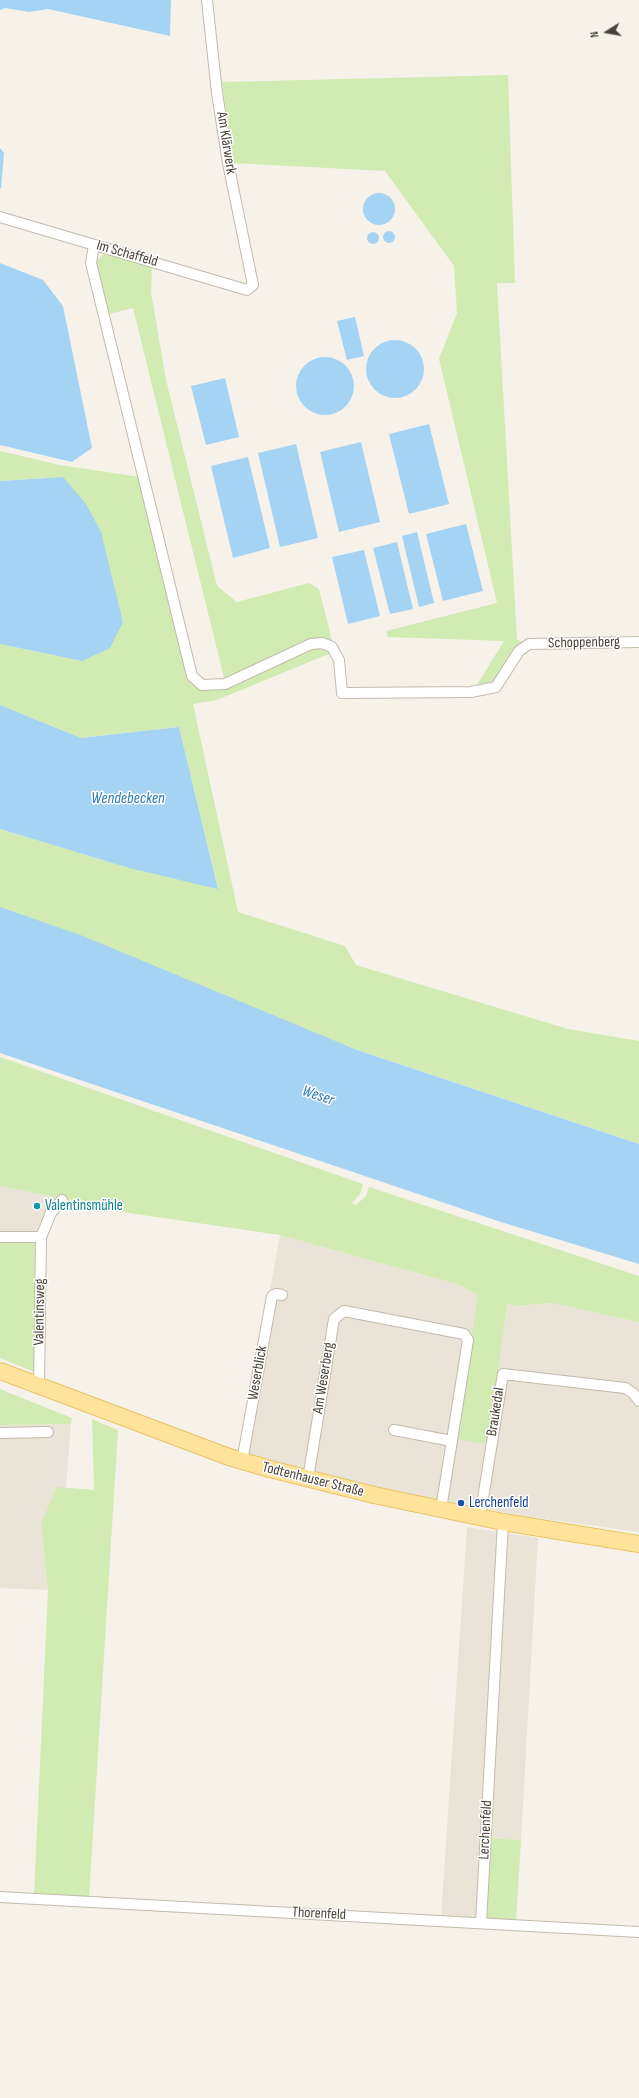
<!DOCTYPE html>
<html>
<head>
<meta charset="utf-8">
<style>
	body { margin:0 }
	#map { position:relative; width:639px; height:2098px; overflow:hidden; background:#f6f2ea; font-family:"Sofia Sans Condensed",sans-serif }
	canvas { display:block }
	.north { position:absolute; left:587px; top:12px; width:40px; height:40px; -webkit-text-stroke:3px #fff; paint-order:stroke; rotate:259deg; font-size:11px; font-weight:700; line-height:16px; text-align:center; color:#4a4337 }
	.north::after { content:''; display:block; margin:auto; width:14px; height:18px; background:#4a4337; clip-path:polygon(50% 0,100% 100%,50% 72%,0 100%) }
</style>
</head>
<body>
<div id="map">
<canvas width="639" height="2098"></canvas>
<div class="north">N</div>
</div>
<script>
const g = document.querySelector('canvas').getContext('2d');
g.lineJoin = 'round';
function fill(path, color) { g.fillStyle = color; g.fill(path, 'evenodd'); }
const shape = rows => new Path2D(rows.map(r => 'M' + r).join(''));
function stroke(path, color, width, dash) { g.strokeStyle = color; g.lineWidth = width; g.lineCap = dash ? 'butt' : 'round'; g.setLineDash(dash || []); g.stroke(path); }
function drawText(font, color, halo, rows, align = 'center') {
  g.font = font + ' "Sofia Sans Condensed",sans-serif'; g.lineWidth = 3; g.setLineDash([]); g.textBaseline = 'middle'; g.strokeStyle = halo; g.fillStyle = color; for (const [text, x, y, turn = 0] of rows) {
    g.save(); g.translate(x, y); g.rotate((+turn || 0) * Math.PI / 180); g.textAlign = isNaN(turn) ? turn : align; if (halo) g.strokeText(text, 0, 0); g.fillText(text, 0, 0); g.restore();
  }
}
const residential = shape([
	[0,1186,59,1198,38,1246,0,1240],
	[280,1235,460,1285,489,1301,517,1306,551,1303,639,1322,639,1532,523,1516,365,1485,240,1455],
	[71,1424,66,1488,57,1488,41,1523,48,1590,0,1588,0,1425],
	[467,1527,538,1538,521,1840,489,1838,484,1920,441,1918]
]);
const green = shape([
	[508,75,515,283,497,283,517,640,523,642,494,685,475,688,504,641,388,637,386,631,497,603,439,359,457,313,454,266,385,171,233,163,222,82],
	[106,253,152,267,151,292,166,380,217,586,237,602,309,583,319,589,333,644,322,640,225,682,133,308,106,315,93,263],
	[0,451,60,465,140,477,188,678,202,688,215,690,226,687,311,646,321,645,334,653,326,655,217,700,193,704,238,912,345,946,356,965,568,1029,639,1041,639,1144,357,1050,0,913,0,829,129,868,218,888,179,727,81,738,0,705,0,644,82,661,63,477,0,481],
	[0,1057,363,1184,360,1194,352,1203,356,1205,366,1196,369,1187,639,1276,639,1322,551,1303,517,1306,507,1304,488,1444,456,1439,478,1295,460,1285,280,1235,81,1206,59,1198,0,1186],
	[31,1239,38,1246,34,1372,0,1358,0,1240],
	[0,1389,72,1418,71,1424,0,1425],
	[92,1419,118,1430,89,1898,34,1895,48,1590,41,1523,57,1487,94,1490],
	[489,1838,521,1840,516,1921,484,1920]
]);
const water = shape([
	[0,0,171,0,170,36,48,9,29,12,5,8,0,10],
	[0,148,4,153,1,188,0,188],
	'363 209a16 16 0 1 1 32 0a16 16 0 1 1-32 0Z',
	'383 237a6 6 0 1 1 12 0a6 6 0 1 1-12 0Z',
	'367 238a6 6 0 1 1 12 0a6 6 0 1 1-12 0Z',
	[0,263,43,280,63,306,92,448,72,462,0,445],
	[355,317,364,356,347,360,337,321],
	'366 369a29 29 0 1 1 58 0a29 29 0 1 1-58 0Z',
	'296 386a29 29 0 1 1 58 0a29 29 0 1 1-58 0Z',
	[225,378,239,437,206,445,191,386],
	[429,424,449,504,409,514,389,434],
	[361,442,380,522,339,532,320,452],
	[296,444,318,538,280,547,258,453],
	[248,457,270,548,233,558,211,466],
	[63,477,86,504,101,532,123,622,110,648,82,661,0,644,0,481],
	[466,524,483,591,443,601,426,534],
	[417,532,434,603,419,607,402,536],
	[397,542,413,609,390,614,373,548],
	[364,550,380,616,348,624,332,557],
	[0,705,81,738,179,727,218,889,129,868,0,829],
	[0,907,83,936,357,1050,639,1144,639,1264,501,1222,0,1053]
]);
const minor = shape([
	[0,217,247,290,253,285,228,163,217,93,207,0],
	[94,245,91,263,192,676,202,685,225,684,311,644,322,643,332,647,339,660,342,693,471,692,496,687,519,651,529,644,639,642],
	[0,1237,41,1237],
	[39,1387,41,1237,51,1213,62,1200],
	[394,1430,452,1441],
	[0,1433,48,1432],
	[242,1461,272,1296,276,1294,282,1295],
	[308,1479,334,1319,344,1311,464,1334,468,1340,441,1509],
	[480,1517,503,1374,625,1388,633,1393,639,1401],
	[0,1897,639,1932],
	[481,1923,503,1522]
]);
const primary = shape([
	[0,1371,229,1457,270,1469,374,1495,441,1509,503,1522,639,1544]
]);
const markers = [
	[37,1206,4,"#0f9aa8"],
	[461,1503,4,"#1a4fb4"]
];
const streetNames = [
	["Am Klärwerk",226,143,81],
	["Im Schaffeld",127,254,16],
	["Schoppenberg",584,643,-1],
	["Valentinsweg",40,1312,-89],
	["Weserblick",258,1373,-80],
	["Am Weserberg",324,1378,-81],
	["Braukedal",496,1412,-81],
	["Todtenhauser Straße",313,1480,14],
	["Lerchenfeld",486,1830,-87],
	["Thorenfeld",319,1914,3]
];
const cultureNames = [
	["Valentinsmühle",45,1206]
];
const transitNames = [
	["Lerchenfeld",469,1503]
];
const waterNames = [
	["Wendebecken",128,799],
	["Weser",318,1096,19]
];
fill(residential, '#eae4d8');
fill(green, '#d1ebb2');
fill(water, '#a5d3f4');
stroke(minor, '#c2baac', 12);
stroke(primary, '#eac264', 18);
stroke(minor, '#fff', 10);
stroke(primary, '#ffe39a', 16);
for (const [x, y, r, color] of markers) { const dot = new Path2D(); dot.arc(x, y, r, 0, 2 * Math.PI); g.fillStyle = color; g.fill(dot); stroke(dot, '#fff', 1.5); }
drawText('15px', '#4a4337', '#fff', streetNames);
drawText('15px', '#0d838f', '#fff', cultureNames, 'left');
drawText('15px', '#164399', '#fff', transitNames, 'left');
drawText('italic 16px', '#2979b4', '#fff', waterNames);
</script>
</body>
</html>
